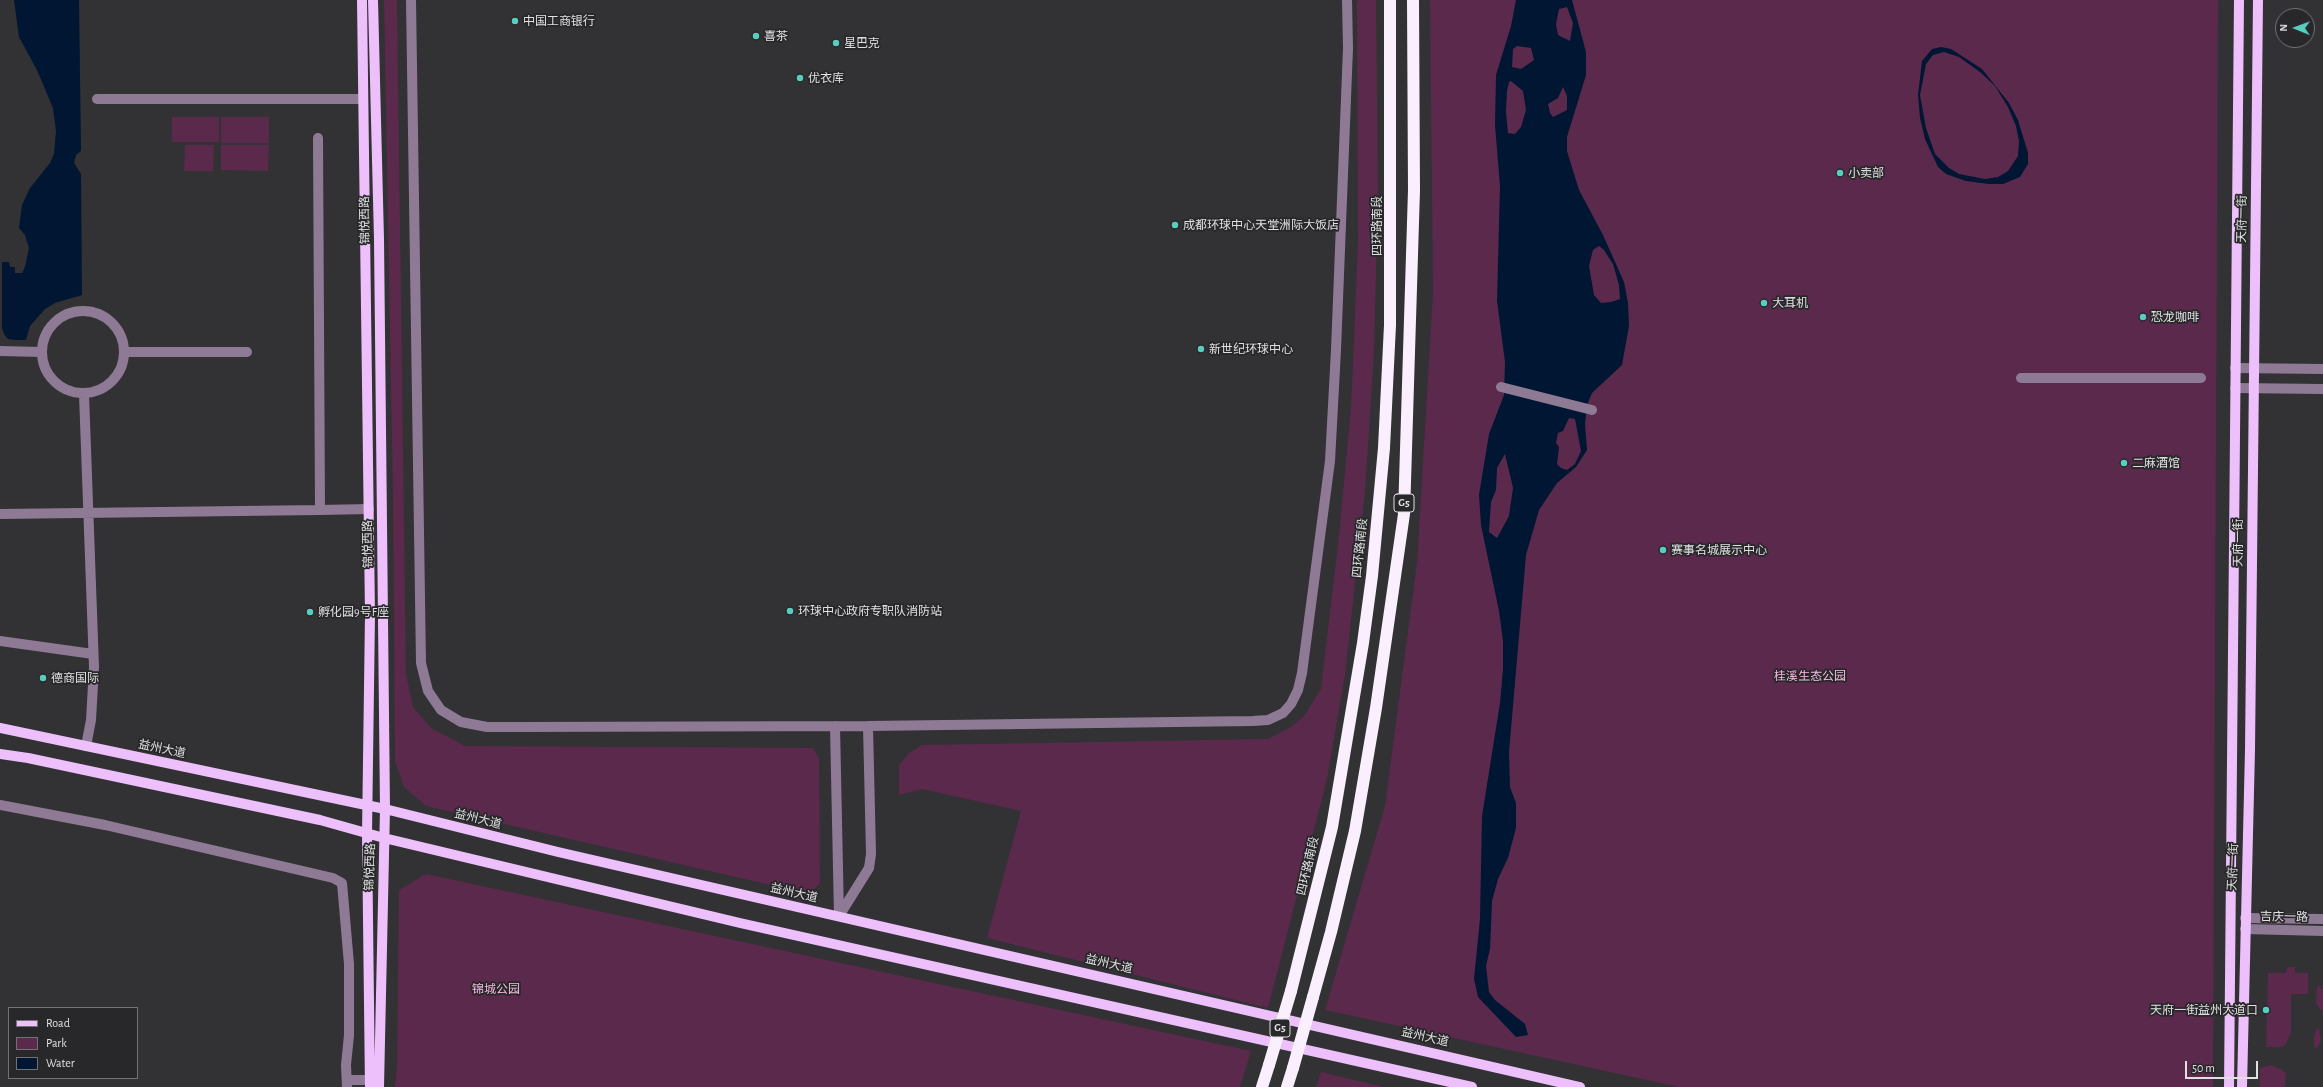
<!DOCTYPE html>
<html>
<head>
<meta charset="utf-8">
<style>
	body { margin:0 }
	#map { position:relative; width:2323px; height:1087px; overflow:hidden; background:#323134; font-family:"Alegreya Sans",sans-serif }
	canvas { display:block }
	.legend { position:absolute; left:8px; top:1007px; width:130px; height:72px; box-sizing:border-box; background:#28272a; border:1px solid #727173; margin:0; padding:5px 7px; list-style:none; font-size:12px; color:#e0e0e1 }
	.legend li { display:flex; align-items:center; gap:8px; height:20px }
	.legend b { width:20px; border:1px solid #727173 }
	.north { position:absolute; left:2275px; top:8px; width:40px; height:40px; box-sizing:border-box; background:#28272a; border:1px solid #727173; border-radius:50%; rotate:271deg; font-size:11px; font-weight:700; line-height:16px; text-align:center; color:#e0e0e1 }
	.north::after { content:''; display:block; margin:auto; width:14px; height:18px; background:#59cebe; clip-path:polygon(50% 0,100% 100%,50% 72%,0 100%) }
	.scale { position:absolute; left:2185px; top:1061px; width:73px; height:18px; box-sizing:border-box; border:2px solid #e0e0e1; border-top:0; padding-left:5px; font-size:12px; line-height:14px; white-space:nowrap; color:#e0e0e1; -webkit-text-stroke:3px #28272a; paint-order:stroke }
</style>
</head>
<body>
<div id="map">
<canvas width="2323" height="1087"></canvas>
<ul class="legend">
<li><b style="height:5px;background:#edc0fc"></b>Road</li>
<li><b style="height:11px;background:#5b294c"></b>Park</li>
<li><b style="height:11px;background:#001632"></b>Water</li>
</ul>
<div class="north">N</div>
<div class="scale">50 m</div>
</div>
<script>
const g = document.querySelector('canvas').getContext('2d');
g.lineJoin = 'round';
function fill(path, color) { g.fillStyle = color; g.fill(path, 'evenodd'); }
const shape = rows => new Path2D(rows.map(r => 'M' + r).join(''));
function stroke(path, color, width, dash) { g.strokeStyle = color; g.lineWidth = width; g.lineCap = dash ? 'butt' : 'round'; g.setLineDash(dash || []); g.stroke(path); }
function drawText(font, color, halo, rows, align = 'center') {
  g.font = font + ' "Alegreya Sans","Noto Sans SC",sans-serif'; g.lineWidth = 3.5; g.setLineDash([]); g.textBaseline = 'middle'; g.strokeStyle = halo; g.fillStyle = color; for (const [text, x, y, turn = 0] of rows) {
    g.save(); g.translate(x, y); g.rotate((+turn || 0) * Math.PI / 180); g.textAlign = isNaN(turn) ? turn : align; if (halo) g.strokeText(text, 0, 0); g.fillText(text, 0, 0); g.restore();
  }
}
const green = shape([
	[384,0,397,0,406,674,413,707,431,728,465,746,813,748,819,758,820,883,810,894,426,806,404,787,395,761,393,501],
	[1357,0,1376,0,1378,193,1374,353,1365,492,1345,675,1327,779,1268,1008,987,938,1021,811,922,789,899,795,899,765,909,753,922,745,1268,739,1291,727,1304,716,1321,689,1339,536,1351,408,1358,243],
	[1430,0,2218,0,2213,1087,1679,1087,1325,1010,1385,806,1417,563,1433,293],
	[172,117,219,117,219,142,172,142],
	[221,117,269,117,269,143,221,143],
	[185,145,214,145,213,171,184,171],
	[221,145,269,145,268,171,221,170],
	[426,874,1251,1051,1240,1087,395,1087,397,1067,399,890],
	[2287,967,2295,967,2295,973,2308,973,2308,994,2291,994,2291,1032,2286,1044,2282,1047,2266,1047,2268,973,2286,973],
	[2319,985,2323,990,2323,1009,2321,1011,2316,1003,2317,987],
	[2319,1028,2321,1041,2317,1048,2314,1047,2314,1037,2316,1030],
	[2271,1065,2283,1070,2286,1074,2285,1087,2260,1087,2260,1068],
	[1321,1072,1384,1087,1316,1087]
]);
const water = shape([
	[14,0,79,0,81,151,76,155,74,163,81,174,82,295,55,303,45,309,30,326,26,340,15,340,8,339,4,334,2,328,2,262,9,262,10,267,15,267,15,273,22,273,25,267,29,248,25,235,19,228,22,205,30,188,50,163,54,154,56,131,53,108,37,70,19,37],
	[1516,0,1572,0,1586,52,1586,75,1567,137,1567,151,1579,190,1603,235,1624,282,1628,303,1629,326,1622,365,1592,393,1587,405,1585,424,1587,450,1576,467,1557,483,1539,510,1526,555,1509,752,1510,787,1516,803,1516,828,1508,858,1498,879,1492,901,1490,949,1486,966,1489,992,1495,1000,1525,1024,1528,1035,1516,1037,1478,997,1474,979,1480,919,1482,816,1500,703,1503,669,1503,641,1499,611,1481,525,1479,495,1489,434,1504,395,1505,362,1497,301,1500,186,1495,125,1496,75,1511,26],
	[1567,7,1573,23,1570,41,1558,35,1556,24,1559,9],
	[1517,46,1531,48,1534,60,1521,69,1512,67,1513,49],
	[1511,81,1523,91,1526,110,1521,127,1515,134,1508,133,1506,112,1507,91,1509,82],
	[1563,87,1567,96,1567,110,1553,117,1550,113,1548,104,1558,98],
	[1599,246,1604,250,1613,264,1619,285,1620,299,1611,302,1601,303,1594,295,1589,266,1593,250],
	[1569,418,1575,419,1581,451,1575,464,1567,470,1561,468,1557,464,1559,447,1556,443,1558,433,1563,431],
	[1505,454,1513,488,1509,516,1497,538,1489,532,1491,502,1496,490,1497,468],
	[1941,47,1951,49,1982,69,2009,103,2018,120,2028,153,2028,164,2020,177,2003,184,1989,184,1966,181,1946,174,1938,167,1925,139,1920,118,1918,95,1922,61,1932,49],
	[1944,52,1959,57,1980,72,1995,86,2008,107,2016,126,2019,141,2018,156,2008,171,1998,177,1985,179,1959,174,1949,168,1935,154,1926,128,1920,95,1926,64,1933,55]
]);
const minor = shape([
	[411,0,421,663,428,691,441,710,461,722,487,727,518,727,868,726,1253,721,1268,720,1283,713,1291,704,1298,690,1302,673,1330,461,1336,350,1348,48,1347,0],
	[97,99,363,99],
	'42 352a41 41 0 1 1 82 0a41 41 0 1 1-82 0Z',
	[0,351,41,352],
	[124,352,247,352],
	[2235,368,2323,369],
	[2021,378,2201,378],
	[1501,387,1592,410],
	[2235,388,2323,389],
	[84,394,94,667,91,720,86,746],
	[320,510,369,509],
	[0,514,320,510,318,138],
	[0,641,93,654],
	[835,726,839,916],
	[0,805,105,825,333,878,342,883,349,964,349,1035,346,1065,347,1087],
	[839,916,869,868,871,854,868,726],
	[2245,918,2323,919],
	[2245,929,2323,931],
	[347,1080,370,1080]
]);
const major = shape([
	[362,0,370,614,367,834,370,1087],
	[373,0,379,239,385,809,379,1087],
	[0,728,385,809,558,852,1580,1087],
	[0,754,28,758,320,820,384,838,740,923,1472,1087],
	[2229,1087,2239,0],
	[2242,1087,2250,750,2258,0]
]);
const highway = shape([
	[1291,991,1332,827,1363,643,1372,576,1384,448,1390,325,1390,0],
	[1313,997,1331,932,1355,831,1376,708,1404,514,1414,190,1413,0],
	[1262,1087,1269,1065],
	[1287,1087,1293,1068]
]);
const highwayBridge = shape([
	[1269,1065,1291,991],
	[1293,1068,1313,997]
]);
const markers = [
	[515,21,4,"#59cebe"],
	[756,36,4,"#59cebe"],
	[836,43,4,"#59cebe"],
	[800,78,4,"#59cebe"],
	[1840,173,4,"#59cebe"],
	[1175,225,4,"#59cebe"],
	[1764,303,4,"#59cebe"],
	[2143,317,4,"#59cebe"],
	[1201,349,4,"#59cebe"],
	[2124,463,4,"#59cebe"],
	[1663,550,4,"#59cebe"],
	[790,611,4,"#59cebe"],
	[310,612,4,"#59cebe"],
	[43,678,4,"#59cebe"],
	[2266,1010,4,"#59cebe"]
];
const shields = [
	[1404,503,20],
	[1280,1028,20]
];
const shieldNames = [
	["G5",1404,503],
	["G5",1280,1028]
];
const poiNames = [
	["中国工商银行",523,21],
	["喜茶",764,36],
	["星巴克",844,43],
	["优衣库",808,78],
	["小卖部",1848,173],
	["成都环球中心天堂洲际大饭店",1183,225],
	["大耳机",1772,303],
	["恐龙咖啡",2151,317],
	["新世纪环球中心",1209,349],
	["二麻酒馆",2132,463],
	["赛事名城展示中心",1671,550],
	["环球中心政府专职队消防站",798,611],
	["孵化园9号F座",318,612],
	["德商国际",51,678],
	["天府一街益州大道口",2258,1010,"right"]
];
const streetNames = [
	["天府一街",2242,219,-89],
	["锦悦西路",365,220,-91],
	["四环路南段",1377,226,-90],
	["天府一街",2238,543,-90],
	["锦悦西路",368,544,-91],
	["四环路南段",1360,548,-84],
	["益州大道",162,749,12],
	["益州大道",478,819,14],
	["四环路南段",1308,866,-77],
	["锦悦西路",370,867,-88],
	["天府一街",2233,867,-88],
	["益州大道",794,893,13],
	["吉庆一路",2284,917,1],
	["益州大道",1109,964,13],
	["益州大道",1425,1037,13]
];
const parkNames = [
	["桂溪生态公园",1810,676],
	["锦城公园",496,989]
];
fill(green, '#5b294c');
fill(water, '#001632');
stroke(minor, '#8f7a96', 10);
stroke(major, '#edc0fc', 10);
stroke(highway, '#f9effd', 12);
stroke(highwayBridge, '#f9effd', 12);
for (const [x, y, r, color] of markers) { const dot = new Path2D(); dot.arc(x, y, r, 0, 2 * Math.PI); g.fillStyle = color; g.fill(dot); stroke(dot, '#28272a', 1.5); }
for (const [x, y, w] of shields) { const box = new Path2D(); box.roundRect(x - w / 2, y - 9, w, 18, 3); g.fillStyle = '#28272a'; g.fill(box); stroke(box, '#e0e0e1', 1); }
drawText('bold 11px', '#e0e0e1', null, shieldNames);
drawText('12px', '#e0e0e1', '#28272a', poiNames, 'left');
drawText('12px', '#e0e0e1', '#28272a', streetNames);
drawText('12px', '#f6bbe2', '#28272a', parkNames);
</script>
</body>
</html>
